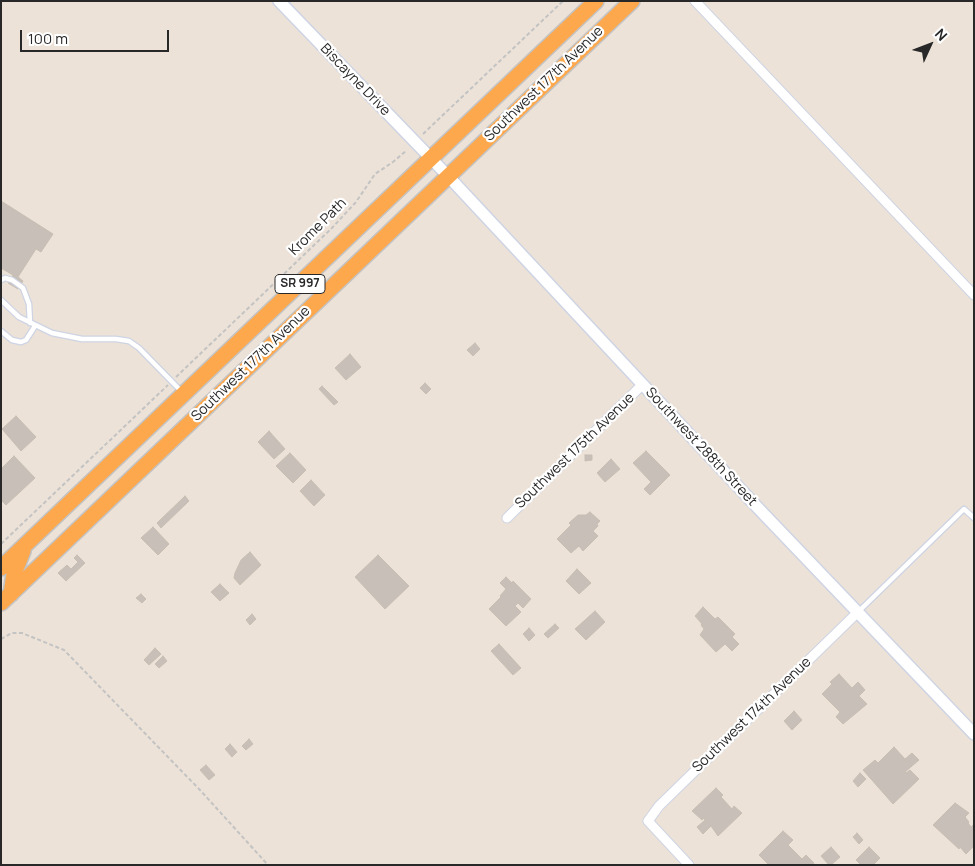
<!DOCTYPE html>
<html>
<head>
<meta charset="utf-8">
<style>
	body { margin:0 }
	#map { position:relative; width:975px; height:866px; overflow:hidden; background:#ece2d8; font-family:Manrope,sans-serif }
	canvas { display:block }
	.frame { position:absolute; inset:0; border:2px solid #282828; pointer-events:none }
	.north { position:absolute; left:905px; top:20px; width:50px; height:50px; -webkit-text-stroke:4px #fff; paint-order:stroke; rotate:47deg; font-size:14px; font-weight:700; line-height:20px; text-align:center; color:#282828 }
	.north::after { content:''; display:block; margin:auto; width:18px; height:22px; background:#282828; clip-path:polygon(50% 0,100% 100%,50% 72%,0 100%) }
	.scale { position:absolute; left:20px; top:30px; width:149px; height:22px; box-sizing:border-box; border:2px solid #282828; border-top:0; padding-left:6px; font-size:15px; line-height:18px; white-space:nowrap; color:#282828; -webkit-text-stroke:4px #fff; paint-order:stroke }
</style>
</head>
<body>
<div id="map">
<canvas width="975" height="866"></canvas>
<div class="frame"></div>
<div class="north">N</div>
<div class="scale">100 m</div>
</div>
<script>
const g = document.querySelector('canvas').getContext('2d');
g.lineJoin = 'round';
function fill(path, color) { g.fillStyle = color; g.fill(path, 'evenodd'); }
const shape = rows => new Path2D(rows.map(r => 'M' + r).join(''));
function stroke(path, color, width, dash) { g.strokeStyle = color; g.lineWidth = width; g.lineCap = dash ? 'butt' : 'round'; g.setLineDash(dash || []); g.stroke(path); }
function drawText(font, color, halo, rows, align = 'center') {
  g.font = font + ' Manrope,sans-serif'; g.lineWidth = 4.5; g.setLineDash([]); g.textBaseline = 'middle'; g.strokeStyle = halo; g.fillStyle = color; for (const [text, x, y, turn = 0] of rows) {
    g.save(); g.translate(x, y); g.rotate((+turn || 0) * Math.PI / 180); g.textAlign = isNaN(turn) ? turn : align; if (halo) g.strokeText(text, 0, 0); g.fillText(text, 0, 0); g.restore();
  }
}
const building = shape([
	[1,201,53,234,41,252,36,249,18,277,23,281,18,289,8,283,13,275,1,268,1,201],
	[475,343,480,349,473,356,467,350,475,343],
	[350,354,361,367,346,380,335,368,350,354],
	[425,383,431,389,426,394,420,388,425,383],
	[322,386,338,402,334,405,319,389,322,386],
	[16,416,36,437,21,451,2,429,16,416],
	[269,431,285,449,274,459,258,442,269,431],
	[646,451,670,475,650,495,644,489,651,482,633,463,646,451],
	[290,453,306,470,293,483,276,466,290,453],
	[585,455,592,455,592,460,585,461,585,455],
	[14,456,35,478,6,505,1,500,1,469,14,456],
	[611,459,620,469,605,482,597,473,611,459],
	[311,480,325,495,314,506,300,491,311,480],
	[185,496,189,501,161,528,157,523,185,496],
	[590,512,600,521,597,524,598,526,593,531,598,536,583,551,579,546,571,553,557,539,571,525,569,523,578,515,586,515,590,512],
	[153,527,169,544,158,555,141,538,153,527],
	[250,552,261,565,240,585,234,578,235,573,241,560,250,552],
	[77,555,85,563,66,581,58,573,67,565,71,569,78,562,74,558,77,555],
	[378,555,409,586,385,609,355,577,378,555],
	[577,569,591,583,579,594,566,581,577,569],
	[506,577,512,583,513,581,531,599,523,608,518,603,515,606,521,612,506,626,489,609,501,597,500,596,506,589,500,583,506,577],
	[220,584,229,593,220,601,211,592,220,584],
	[141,594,146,599,142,603,136,598,141,594],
	[703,607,715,619,718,617,735,634,732,637,739,644,732,651,725,644,716,652,700,635,704,629,701,625,702,624,695,616,703,607],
	[595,611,605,622,586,640,575,629,595,611],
	[252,614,256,619,250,625,246,620,252,614],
	[555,624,559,628,548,638,544,634,555,624],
	[529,628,535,635,529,641,523,634,529,628],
	[499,644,521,668,513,675,491,651,499,644],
	[155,648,161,654,149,665,144,660,155,648],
	[163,656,167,661,159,668,155,664,163,656],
	[839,674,852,688,858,682,865,690,859,696,867,704,843,724,836,717,840,712,822,694,832,684,830,682,839,674],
	[794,711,802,720,792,730,784,721,794,711],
	[249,739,253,744,246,750,242,746,249,739],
	[230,744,237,752,232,757,225,749,230,744],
	[894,747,905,759,912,753,919,760,905,772,906,773,910,770,919,779,893,804,863,770,875,760,878,763,894,747],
	[206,765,215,775,209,780,200,770,206,765],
	[860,773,866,779,858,787,853,781,860,773],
	[716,788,723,795,721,797,732,809,734,806,742,813,718,836,711,826,703,834,697,827,705,820,704,818,702,820,692,811,716,788],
	[955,803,969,813,965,817,969,822,968,823,971,827,974,824,974,846,966,854,960,847,959,849,933,825,955,803],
	[783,831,793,840,788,845,802,859,806,855,814,863,813,865,769,865,759,855,783,831],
	[857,833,863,840,859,844,853,837,857,833],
	[831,847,840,857,831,865,829,865,821,856,831,847],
	[869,847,880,858,873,865,861,865,856,860,869,847]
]);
const path = shape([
	[423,134,563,1],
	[176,377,331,229,356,202,375,174,393,162,407,150],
	[1,544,168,385],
	[1,639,12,633,22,633,64,650,200,790,268,865]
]);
const service = shape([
	[1,280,5,278,12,280,23,288,29,304,30,323],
	[1,300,19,317,52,333,82,339,116,339,129,341,139,348,181,391],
	[1,331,12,340,21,342,26,340,35,326],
	[858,612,964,509,974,518]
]);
const minor = shape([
	[695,1,974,295],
	[507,518,643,384],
	[689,865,648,821,659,806,858,612]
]);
const tertiary = shape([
	[279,1,448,176,758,508,974,734]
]);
const trunk = shape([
	[1,568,596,1],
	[11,594,14,574,23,551],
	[1,603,632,1]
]);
const shields = [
	[300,284,50]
];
const shieldNames = [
	["SR 997",300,284]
];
const streetNames = [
	["Biscayne Drive",355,80,46],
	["Southwest 177th Avenue",544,84,-44],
	["Krome Path",318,227,-45],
	["Southwest 177th Avenue",251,364,-44],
	["Southwest 288th Street",701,447,47],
	["Southwest 175th Avenue",575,451,-44],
	["Southwest 174th Avenue",752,715,-44]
];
fill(building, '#c7bfb8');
stroke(building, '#c8beb2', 1);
stroke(service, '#ced4e3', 7);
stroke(minor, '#ced4e3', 11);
stroke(tertiary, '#ced4e3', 14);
stroke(trunk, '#c3c3c3', 18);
stroke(path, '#c3c3c3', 2, [4, 2.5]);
stroke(service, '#fff', 4.5);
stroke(minor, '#fff', 9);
stroke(tertiary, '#fff', 11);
stroke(trunk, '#fea84e', 15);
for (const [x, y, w] of shields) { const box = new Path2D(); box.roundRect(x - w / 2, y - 9.5, w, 19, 4); g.fillStyle = '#fff'; g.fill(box); stroke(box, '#282828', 1); }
drawText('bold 12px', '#282828', null, shieldNames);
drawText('14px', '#282828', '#fff', streetNames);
</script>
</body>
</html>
